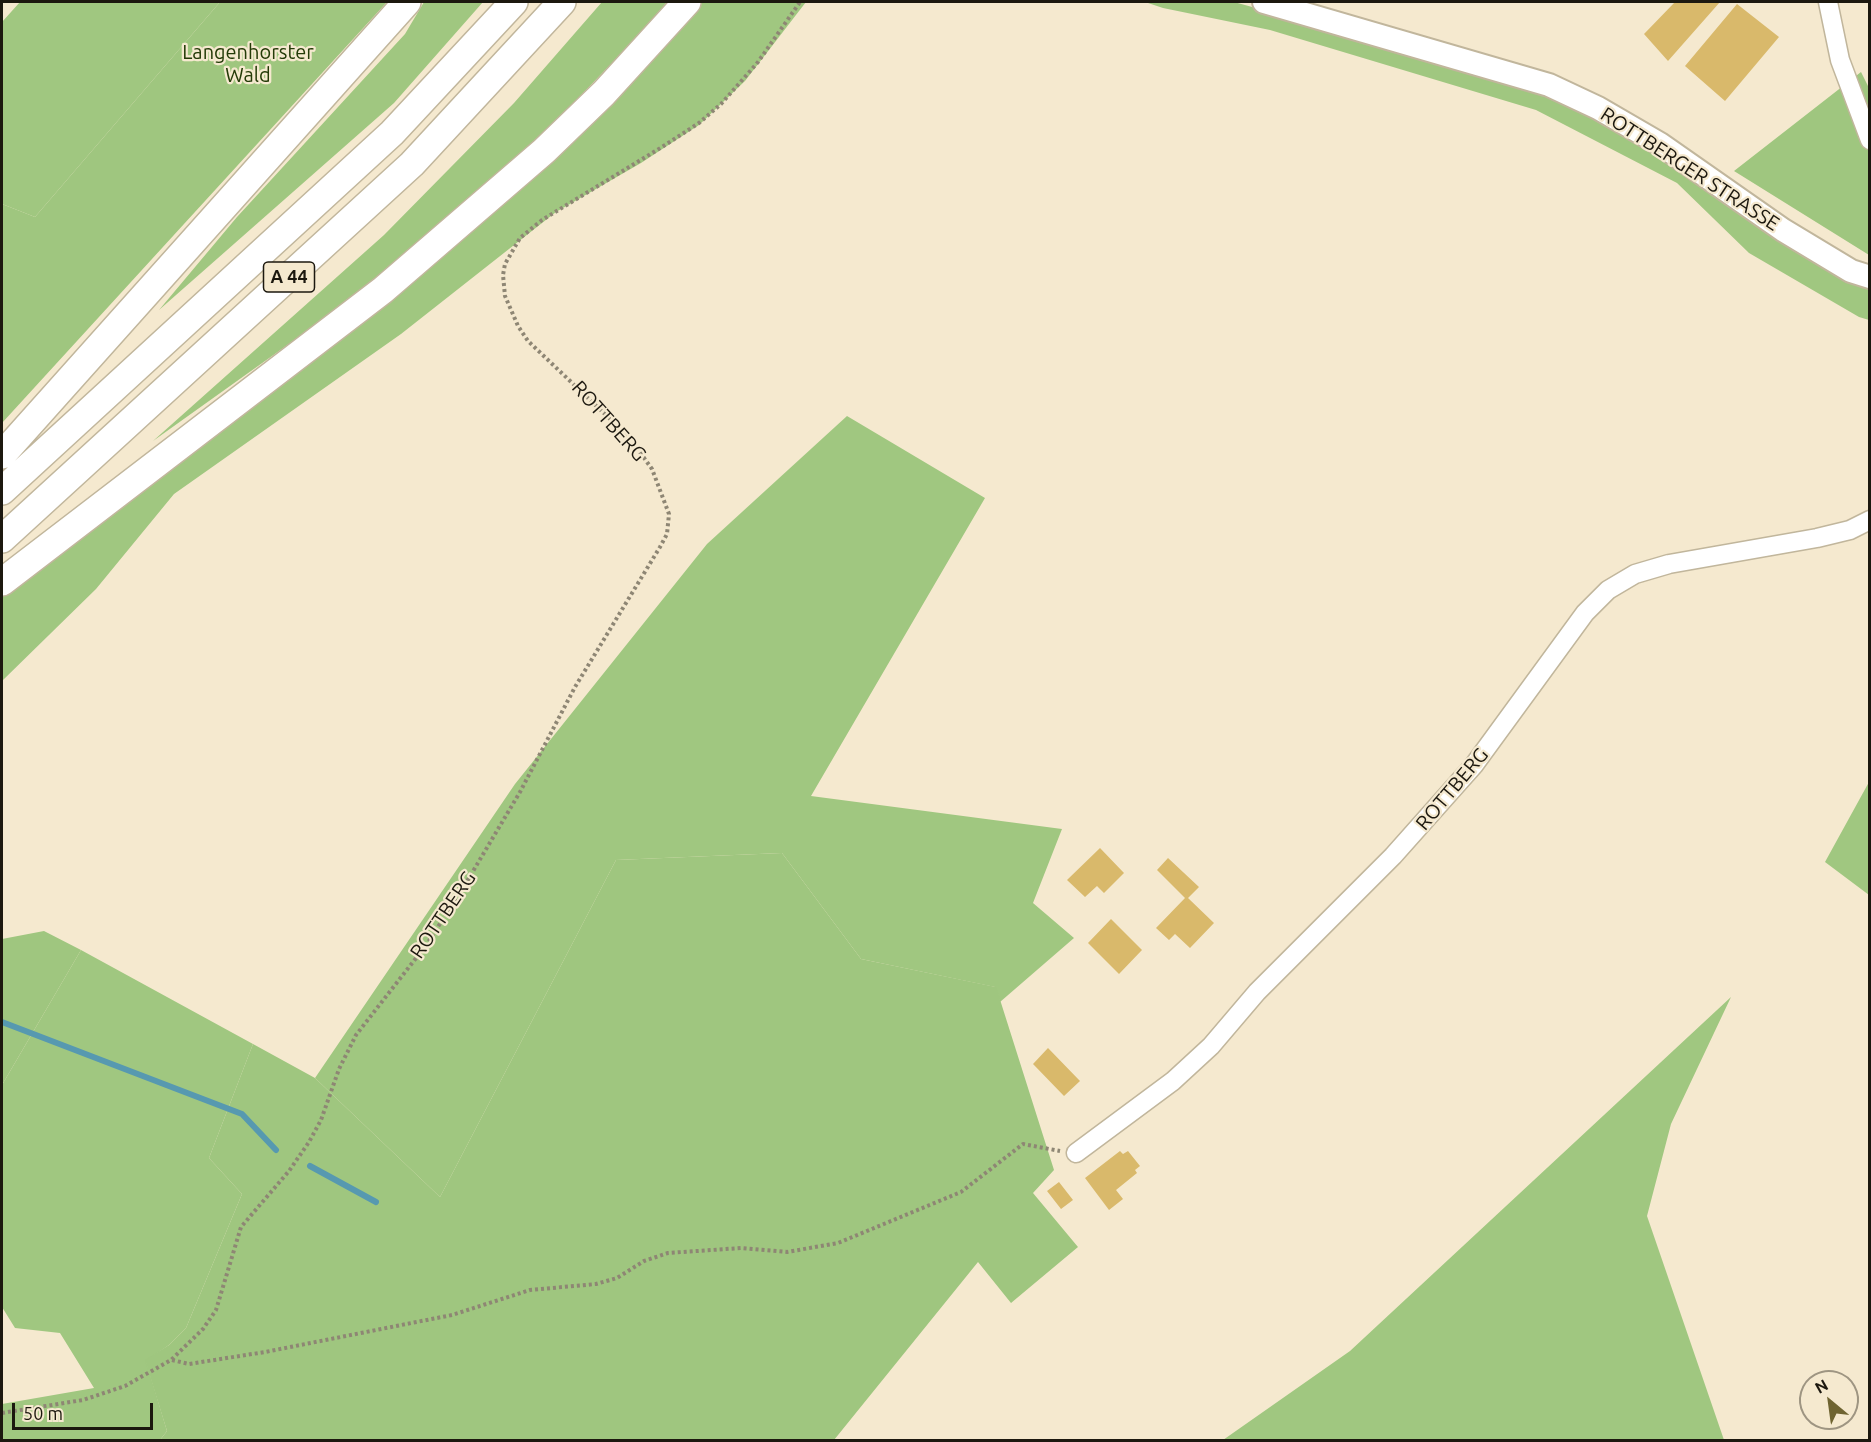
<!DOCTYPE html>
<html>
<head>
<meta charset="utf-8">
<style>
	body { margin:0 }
	#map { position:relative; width:1871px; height:1442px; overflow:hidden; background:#f5e9cf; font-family:Ubuntu,sans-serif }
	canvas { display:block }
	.frame { position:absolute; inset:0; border:3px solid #1c180f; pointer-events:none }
	.north { position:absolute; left:1799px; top:1370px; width:60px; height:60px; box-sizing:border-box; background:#f5e9cf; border:2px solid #9e9582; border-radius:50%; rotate:331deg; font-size:16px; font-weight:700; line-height:24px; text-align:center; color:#1c180f }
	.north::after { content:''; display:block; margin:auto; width:21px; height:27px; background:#6f6431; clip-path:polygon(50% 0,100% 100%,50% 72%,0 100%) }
	.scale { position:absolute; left:12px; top:1403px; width:141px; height:27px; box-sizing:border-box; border:3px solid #1c180f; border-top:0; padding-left:8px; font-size:18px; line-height:21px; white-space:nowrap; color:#1c180f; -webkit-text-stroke:4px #f5e9cf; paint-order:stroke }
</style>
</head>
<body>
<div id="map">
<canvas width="1871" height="1442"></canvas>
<div class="frame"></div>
<div class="north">N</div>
<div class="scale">50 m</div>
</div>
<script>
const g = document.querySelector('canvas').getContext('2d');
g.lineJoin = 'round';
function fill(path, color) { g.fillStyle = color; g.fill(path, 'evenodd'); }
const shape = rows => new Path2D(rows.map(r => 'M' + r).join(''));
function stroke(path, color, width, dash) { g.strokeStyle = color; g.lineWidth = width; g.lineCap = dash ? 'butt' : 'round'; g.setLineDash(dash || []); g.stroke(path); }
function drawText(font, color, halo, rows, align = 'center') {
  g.font = font + ' Ubuntu,sans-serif'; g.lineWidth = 4.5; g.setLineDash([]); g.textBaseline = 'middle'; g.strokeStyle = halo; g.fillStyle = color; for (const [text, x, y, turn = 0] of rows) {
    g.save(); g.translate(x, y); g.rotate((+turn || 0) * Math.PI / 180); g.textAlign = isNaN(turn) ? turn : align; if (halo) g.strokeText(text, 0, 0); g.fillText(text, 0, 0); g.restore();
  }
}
const green = shape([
	[20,2,220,2,35,217,2,204,2,22],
	[424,2,483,2,394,103,159,310,237,217,405,34],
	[602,2,667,2,637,37,534,144,349,301,153,441,384,235,514,103],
	[695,2,806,2,745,81,699,125,641,163,556,212,401,334,174,494,96,589,2,681,2,594,428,262],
	[1145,2,1234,2,1365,38,1548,96,1612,125,1759,225,1869,286,1869,320,1859,317,1749,253,1677,183,1536,110,1270,30,1163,8],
	[847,416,985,498,811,796,1062,829,1033,903,1074,938,1000,1002,995,987,861,959,782,853,616,860,440,1197,315,1078,515,784,707,544],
	[1869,782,1869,895,1825,862],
	[81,950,253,1044,209,1158,242,1194,186,1328,169,1345,146,1361,167,1431,160,1440,2,1440,2,1404,94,1388,60,1333,15,1328,2,1307,2,1085],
	[1731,997,1671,1124,1647,1216,1724,1440,1223,1440,1350,1351]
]);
const forest = shape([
	[220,2,387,2,2,423,2,204,35,217],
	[1861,72,1870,90,1869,255,1734,171],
	[782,853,861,959,996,987,1054,1170,1033,1193,1078,1247,1011,1303,978,1262,834,1440,160,1440,167,1431,145,1360,169,1345,186,1328,242,1194,209,1158,253,1044,315,1078,440,1197,616,860],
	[44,931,81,950,2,1085,2,939]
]);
const stream = shape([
	[2,1022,242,1114,276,1150],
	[310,1166,376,1202]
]);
const building = shape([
	[1675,2,1720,2,1668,61,1644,34],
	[1737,4,1779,37,1725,101,1685,66],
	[1100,848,1124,873,1104,893,1097,886,1085,897,1067,880],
	[1168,858,1199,887,1188,898,1214,923,1190,948,1175,934,1169,940,1156,928,1185,898,1157,870],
	[1111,919,1142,950,1119,974,1088,943],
	[1048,1048,1080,1081,1064,1096,1033,1064],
	[1120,1151,1123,1154,1128,1151,1140,1166,1135,1170,1137,1173,1116,1190,1123,1199,1109,1210,1085,1178],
	[1059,1182,1073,1200,1061,1209,1047,1191]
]);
const path = shape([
	[172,1360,189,1364,265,1352,452,1315,530,1290,596,1284,617,1278,644,1261,668,1253,741,1248,787,1252,838,1243,961,1192,1023,1144,1060,1151],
	[2,1413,83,1400,125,1386,171,1360,203,1329,216,1310,241,1227,289,1171,309,1142,321,1120,339,1069,356,1035,427,944,466,883,520,792,575,687,660,547,667,534,669,514,652,469,629,437,528,341,518,326,505,296,503,275,505,264,520,238,542,220,662,147,699,123,721,104,758,62,800,2]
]);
const minor = shape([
	[1828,2,1840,60,1870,140],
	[1076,1153,1173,1081,1211,1046,1257,992,1393,856,1474,765,1585,613,1608,590,1635,574,1669,564,1817,538,1850,530,1870,520]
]);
const major = shape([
	[1264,2,1549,85,1598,108,1660,144,1783,230,1851,271,1870,277]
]);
const highway = shape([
	[2,455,407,2],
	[2,491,392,133,514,2],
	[2,539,412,164,562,2],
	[2,582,383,290,544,151,604,93,687,2]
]);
const shields = [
	[289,277,51]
];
const shieldNames = [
	["A 44",289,277]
];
const parkNames = [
	["Langenhorster",248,52],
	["Wald",248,75]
];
const streetNames = [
	["ROTTBERGER STRASSE",1690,169,33],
	["ROTTBERG",609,421,48],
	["ROTTBERG",1452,789,-50],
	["ROTTBERG",443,915,-56]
];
fill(green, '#a0c780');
fill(forest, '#9fc67f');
stroke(stream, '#5799b0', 6);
fill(building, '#d9b96b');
stroke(minor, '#c1b69c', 21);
stroke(major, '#c1b69c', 26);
stroke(highway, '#c1b69c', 30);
stroke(path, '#8e8674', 4, [3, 3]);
stroke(minor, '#fff', 18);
stroke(major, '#fff', 22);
stroke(highway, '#fff', 27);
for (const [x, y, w] of shields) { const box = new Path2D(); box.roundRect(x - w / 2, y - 15, w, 30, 4.5); g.fillStyle = '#f5e9cf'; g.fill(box); stroke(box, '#1c180f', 1.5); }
drawText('bold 18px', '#1c180f', null, shieldNames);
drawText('20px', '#243b08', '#f5e9cf', parkNames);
drawText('20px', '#1c180f', '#f5e9cf', streetNames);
</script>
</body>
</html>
